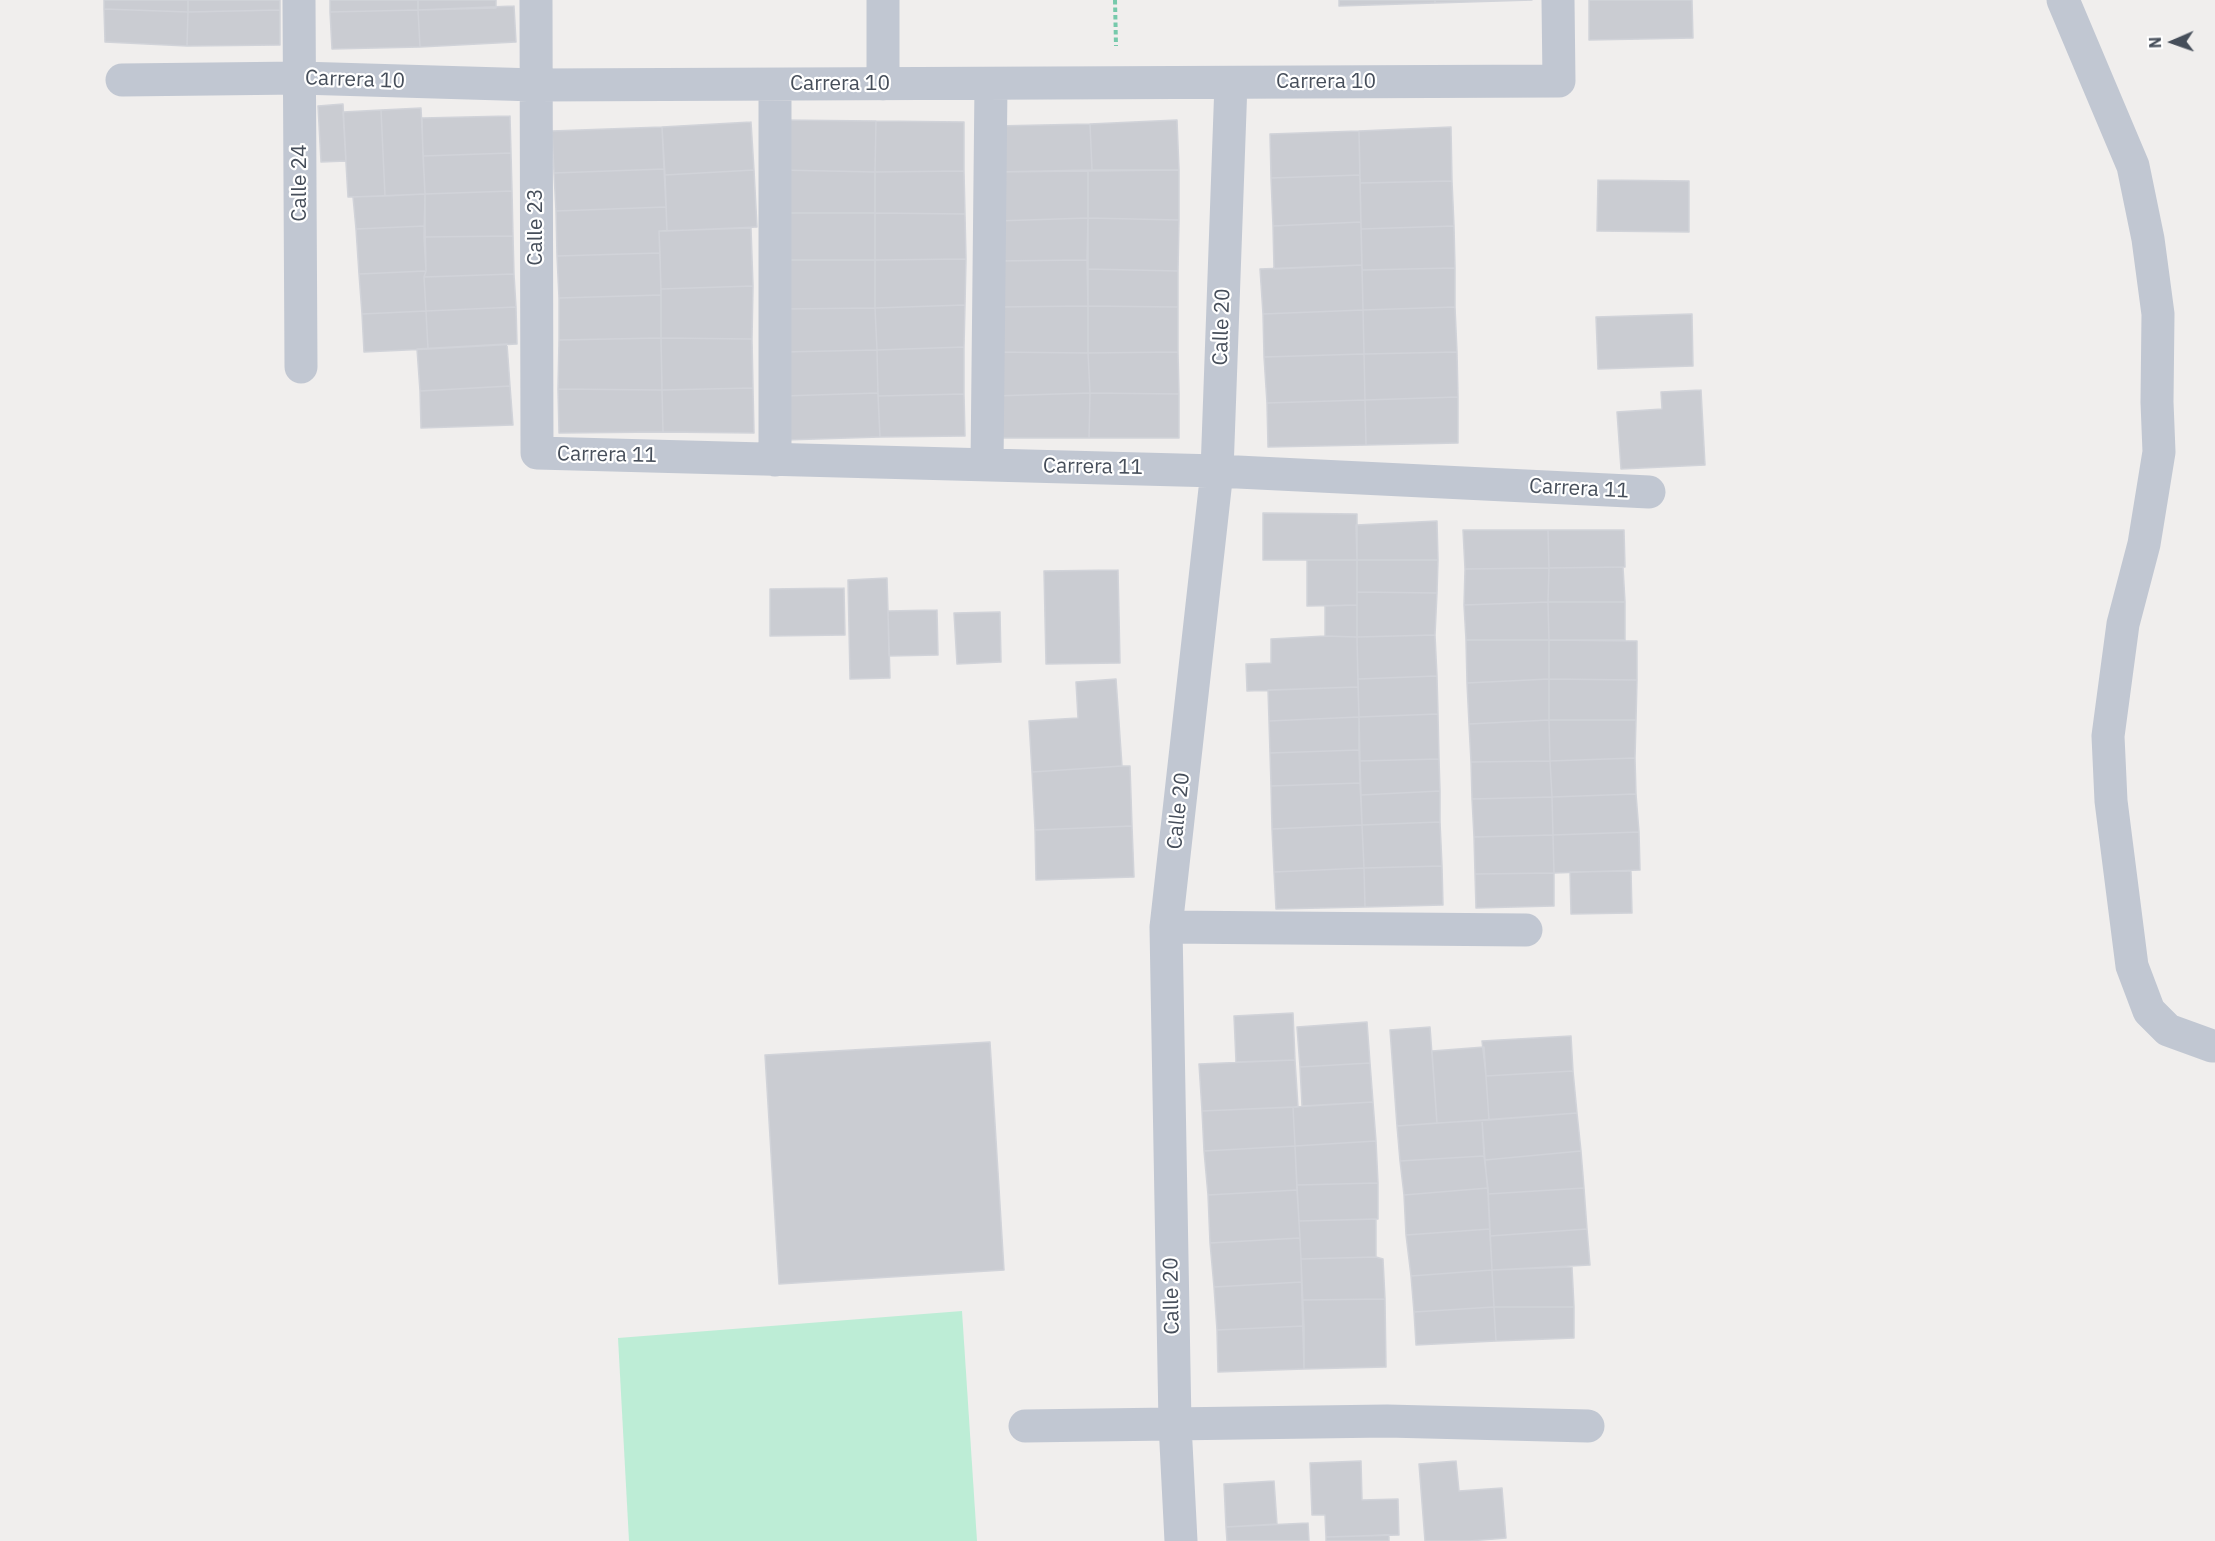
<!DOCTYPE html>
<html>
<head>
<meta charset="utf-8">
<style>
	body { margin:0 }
	#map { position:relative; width:2215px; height:1541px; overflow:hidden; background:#f0eeed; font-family:"IBM Plex Sans",sans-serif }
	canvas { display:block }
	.north { position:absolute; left:2143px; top:12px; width:60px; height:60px; -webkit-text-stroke:4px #fff; paint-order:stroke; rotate:268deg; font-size:16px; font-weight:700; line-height:24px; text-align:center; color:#464e5a }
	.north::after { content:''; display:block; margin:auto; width:21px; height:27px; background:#464e5a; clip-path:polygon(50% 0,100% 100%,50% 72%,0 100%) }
</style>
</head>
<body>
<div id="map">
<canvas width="2215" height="1541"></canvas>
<div class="north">N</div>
</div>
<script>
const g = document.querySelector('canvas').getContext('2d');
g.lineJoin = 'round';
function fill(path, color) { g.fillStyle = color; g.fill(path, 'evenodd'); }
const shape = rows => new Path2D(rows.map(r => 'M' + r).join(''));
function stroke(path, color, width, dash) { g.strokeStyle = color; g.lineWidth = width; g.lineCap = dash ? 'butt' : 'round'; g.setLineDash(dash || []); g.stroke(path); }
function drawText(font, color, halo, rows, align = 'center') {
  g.font = font + ' "IBM Plex Sans",sans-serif'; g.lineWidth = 4.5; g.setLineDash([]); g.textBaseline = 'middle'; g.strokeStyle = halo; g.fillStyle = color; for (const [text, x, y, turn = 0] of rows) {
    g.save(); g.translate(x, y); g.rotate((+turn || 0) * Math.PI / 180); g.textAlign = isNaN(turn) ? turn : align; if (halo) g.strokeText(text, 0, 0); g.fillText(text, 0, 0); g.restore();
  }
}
const green = shape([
	[962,1311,977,1541,629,1541,618,1338]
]);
const building = shape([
	[104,0,188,0,188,12,104,9,104,0],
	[188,0,280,0,280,10,188,12,188,0],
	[330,0,418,0,418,10,330,12,330,0],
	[418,0,496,0,496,8,418,10,418,0],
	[1339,0,1435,0,1435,3,1339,6,1339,0],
	[1435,0,1532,0,1435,3,1435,0],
	[1589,0,1692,0,1693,38,1589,40,1589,0],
	[514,6,516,42,420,47,418,10,514,6],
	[104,9,188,12,187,46,105,42,104,9],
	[280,10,280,45,187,46,188,12,280,10],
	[418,10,420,47,332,49,330,12,418,10],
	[343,104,346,161,321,162,318,106,343,104],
	[421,108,425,194,385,196,381,110,421,108],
	[381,110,385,196,348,197,343,112,381,110],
	[510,116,511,153,423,156,422,118,510,116],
	[780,120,876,121,875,172,780,170,780,120],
	[1177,120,1179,170,1092,170,1090,124,1177,120],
	[876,121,964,122,964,171,875,172,876,121],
	[751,122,754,170,665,175,662,127,751,122],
	[1090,124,1092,170,995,172,995,126,1090,124],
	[662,127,664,169,554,173,552,131,662,127],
	[1451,127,1452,181,1360,183,1359,131,1451,127],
	[1359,131,1360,175,1271,178,1270,134,1359,131],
	[511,153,512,191,425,194,423,156,511,153],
	[664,169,666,207,556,211,554,173,664,169],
	[754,170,757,227,667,231,665,175,754,170],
	[780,170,875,172,875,213,780,213,780,170],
	[1179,170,1179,220,1088,218,1088,171,1179,170],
	[964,171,965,214,875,213,875,172,964,171],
	[1088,171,1088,218,996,221,995,172,1088,171],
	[1360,175,1361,222,1273,226,1271,178,1360,175],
	[1598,180,1689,181,1689,232,1597,231,1598,180],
	[1452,181,1454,226,1361,229,1360,183,1452,181],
	[512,191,513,236,424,237,425,194,512,191],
	[425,194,425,226,356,229,353,197,425,194],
	[666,207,667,231,659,231,660,253,557,256,556,211,666,207],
	[780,213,875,213,875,260,781,260,780,213],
	[875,213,965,214,966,259,875,260,875,213],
	[1088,218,1179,220,1178,271,1088,269,1088,218],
	[1088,218,1087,260,990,261,996,221,1088,218],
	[1361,222,1362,265,1274,269,1273,226,1361,222],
	[425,226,426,271,359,274,356,229,425,226],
	[1454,226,1455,268,1362,270,1361,229,1454,226],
	[751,228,753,286,661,289,659,231,751,228],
	[513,236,514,274,424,277,426,271,424,237,513,236],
	[660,253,661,295,559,298,557,256,660,253],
	[966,259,965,305,875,308,875,260,966,259],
	[781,260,875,260,875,308,782,309,781,260],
	[1087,260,1088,306,998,307,996,261,1087,260],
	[1362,265,1363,310,1263,314,1260,269,1362,265],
	[1455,268,1455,307,1363,310,1362,270,1455,268],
	[1088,269,1178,271,1178,307,1088,306,1088,269],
	[426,271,424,277,426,311,362,314,359,274,426,271],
	[514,274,516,307,426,311,424,277,514,274],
	[753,286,752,339,661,338,661,289,753,286],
	[661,295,661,338,559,340,559,298,661,295],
	[965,305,964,347,877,350,875,308,965,305],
	[1088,306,1178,307,1178,352,1088,353,1088,306],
	[1088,306,1088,353,992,352,998,307,1088,306],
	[516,307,517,344,428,349,426,311,516,307],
	[1455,307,1457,352,1364,354,1363,310,1455,307],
	[875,308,877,350,783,352,782,309,875,308],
	[1363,310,1364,354,1264,357,1263,314,1363,310],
	[426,311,428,349,364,352,362,314,426,311],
	[1692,314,1693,366,1598,369,1596,317,1692,314],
	[661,338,662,390,558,389,559,340,661,338],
	[661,338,752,339,753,388,662,390,661,338],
	[507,344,510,386,420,391,417,349,507,344],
	[964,347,964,394,878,396,877,350,964,347],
	[877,350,878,393,783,396,783,352,877,350],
	[992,352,1088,353,1090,393,994,396,992,352],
	[1178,352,1179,394,1090,393,1088,353,1178,352],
	[1457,352,1458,397,1365,400,1364,354,1457,352],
	[1364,354,1365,400,1267,403,1264,357,1364,354],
	[510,386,513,425,421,428,420,391,510,386],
	[753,388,754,433,663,432,662,390,753,388],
	[558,389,662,390,663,432,559,433,558,389],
	[1701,390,1705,465,1621,469,1617,412,1662,409,1661,392,1701,390],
	[878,393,880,437,785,440,783,396,878,393],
	[1090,393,1179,394,1179,438,1089,438,1090,393],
	[1090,393,1089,438,996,438,994,396,1090,393],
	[964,394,965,436,880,437,878,396,964,394],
	[1458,397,1458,443,1366,445,1365,400,1458,397],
	[1365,400,1366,445,1268,447,1267,403,1365,400],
	[1263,513,1357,514,1357,560,1263,560,1263,513],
	[1437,521,1438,560,1357,560,1356,525,1437,521],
	[1463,530,1548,530,1549,568,1465,569,1463,530],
	[1548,530,1624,530,1625,567,1549,568,1548,530],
	[1307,560,1357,560,1357,605,1307,606,1307,560],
	[1357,560,1438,560,1437,593,1357,592,1357,560],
	[1623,567,1625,602,1548,602,1549,568,1623,567],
	[1549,568,1548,602,1464,605,1465,569,1549,568],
	[1118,570,1120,663,1046,664,1044,571,1118,570],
	[887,578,890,678,850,679,848,580,887,578],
	[844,588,845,635,770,636,770,589,844,588],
	[1357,592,1437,593,1435,635,1357,637,1357,592],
	[1548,602,1625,602,1625,640,1549,640,1548,602],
	[1548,602,1549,640,1466,640,1464,605,1548,602],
	[1357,605,1357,637,1325,636,1325,606,1357,605],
	[937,610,938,655,889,656,888,611,937,610],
	[1000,612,1001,662,957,664,954,613,1000,612],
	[1435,635,1437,676,1358,679,1357,637,1435,635],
	[1325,636,1357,637,1358,687,1247,691,1246,664,1271,663,1271,639,1325,636],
	[1466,640,1549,640,1549,679,1467,683,1466,640],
	[1549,640,1637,641,1637,680,1549,679,1549,640],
	[1437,676,1438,714,1359,717,1358,679,1437,676],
	[1116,679,1122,766,1032,772,1029,721,1078,718,1076,682,1116,679],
	[1549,679,1637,680,1636,720,1549,720,1549,679],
	[1549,679,1549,720,1469,724,1467,683,1549,679],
	[1358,687,1359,717,1269,721,1268,690,1358,687],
	[1438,714,1439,759,1360,761,1359,717,1438,714],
	[1359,717,1359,750,1270,753,1269,721,1359,717],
	[1549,720,1636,720,1635,758,1550,761,1549,720],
	[1549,720,1550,761,1471,762,1469,724,1549,720],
	[1359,750,1360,783,1271,786,1270,753,1359,750],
	[1635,758,1636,794,1552,797,1550,761,1635,758],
	[1439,759,1440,791,1361,795,1360,761,1439,759],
	[1550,761,1552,797,1472,799,1471,762,1550,761],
	[1122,766,1130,766,1132,826,1035,830,1032,772,1122,766],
	[1360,783,1362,825,1272,829,1271,786,1360,783],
	[1440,791,1440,822,1362,825,1361,795,1440,791],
	[1636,794,1639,832,1553,835,1552,797,1636,794],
	[1552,797,1553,835,1474,837,1472,799,1552,797],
	[1440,822,1442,866,1364,868,1362,825,1440,822],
	[1362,825,1364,868,1274,872,1272,829,1362,825],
	[1132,826,1134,877,1036,880,1035,830,1132,826],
	[1639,832,1640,870,1554,873,1553,835,1639,832],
	[1553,835,1554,873,1475,874,1474,837,1553,835],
	[1442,866,1443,905,1365,907,1364,868,1442,866],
	[1364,868,1365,907,1276,909,1274,872,1364,868],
	[1631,871,1632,913,1571,914,1570,872,1631,871],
	[1554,873,1554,906,1476,908,1475,874,1554,873],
	[1293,1013,1295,1060,1236,1062,1234,1016,1293,1013],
	[1367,1022,1370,1063,1300,1067,1297,1027,1367,1022],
	[1430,1027,1437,1123,1397,1126,1390,1030,1430,1027],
	[1571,1036,1573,1071,1486,1076,1482,1041,1571,1036],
	[990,1042,1004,1270,779,1284,765,1055,990,1042],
	[1484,1047,1489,1120,1437,1123,1432,1051,1484,1047],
	[1295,1060,1298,1107,1202,1111,1199,1064,1295,1060],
	[1370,1063,1373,1102,1302,1106,1300,1067,1370,1063],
	[1573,1071,1577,1113,1489,1120,1486,1076,1573,1071],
	[1373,1102,1376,1141,1295,1146,1293,1107,1373,1102],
	[1293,1107,1295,1146,1204,1151,1202,1111,1293,1107],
	[1577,1113,1581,1151,1485,1160,1482,1120,1577,1113],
	[1482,1120,1484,1156,1400,1161,1397,1126,1482,1120],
	[1376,1141,1378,1183,1297,1185,1295,1146,1376,1141],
	[1295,1146,1297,1190,1208,1195,1204,1151,1295,1146],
	[1581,1151,1584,1188,1488,1194,1485,1160,1581,1151],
	[1484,1156,1488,1188,1404,1195,1400,1161,1484,1156],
	[1378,1183,1378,1219,1299,1221,1297,1185,1378,1183],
	[1488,1188,1490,1229,1406,1235,1404,1195,1488,1188],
	[1584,1188,1587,1229,1490,1236,1488,1194,1584,1188],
	[1297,1190,1300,1238,1210,1243,1208,1195,1297,1190],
	[1376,1219,1376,1257,1301,1259,1299,1221,1376,1219],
	[1490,1229,1492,1270,1411,1276,1406,1235,1490,1229],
	[1587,1229,1590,1265,1492,1270,1490,1236,1587,1229],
	[1300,1238,1302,1282,1214,1287,1210,1243,1300,1238],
	[1376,1257,1383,1259,1385,1299,1302,1300,1301,1259,1376,1257],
	[1572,1267,1574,1307,1494,1307,1492,1270,1572,1267],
	[1492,1270,1494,1307,1414,1312,1411,1276,1492,1270],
	[1302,1282,1304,1326,1217,1330,1214,1287,1302,1282],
	[1385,1299,1386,1367,1304,1369,1302,1300,1385,1299],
	[1494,1307,1496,1341,1416,1345,1414,1312,1494,1307],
	[1494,1307,1574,1307,1574,1338,1496,1341,1494,1307],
	[1304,1326,1304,1369,1218,1372,1217,1330,1304,1326],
	[1361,1461,1362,1500,1398,1499,1399,1535,1326,1537,1325,1515,1312,1515,1310,1463,1361,1461],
	[1456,1461,1459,1491,1502,1488,1506,1538,1469,1541,1425,1541,1419,1464,1456,1461],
	[1274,1481,1277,1524,1226,1527,1224,1484,1274,1481],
	[1308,1523,1309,1541,1227,1541,1226,1527,1308,1523],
	[1389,1535,1389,1541,1326,1541,1326,1537,1389,1535]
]);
const path = shape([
	[1115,0,1116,46]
]);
const street = shape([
	[299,0,301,367],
	[536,0,537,453,1217,471,1649,492],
	[883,0,883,84],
	[2063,0,2133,166,2148,239,2158,314,2157,402,2159,452,2144,544,2123,624,2108,736,2111,801,2132,966,2149,1011,2168,1030,2212,1046,2215,1046],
	[122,80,300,78,536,85,1559,81,1558,0],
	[775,85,775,460],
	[987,465,991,84],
	[1166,927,1526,930],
	[1025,1426,1387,1421,1588,1426],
	[1181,1541,1175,1424,1166,927,1217,471,1231,83]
]);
const streetNames = [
	["Carrera 10",355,80,2],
	["Carrera 10",1326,82],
	["Carrera 10",840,84],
	["Calle 24",300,183,-90],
	["Calle 23",536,227,-90],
	["Calle 20",1222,327,-88],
	["Carrera 11",607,455,1],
	["Carrera 11",1093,467,1],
	["Carrera 11",1579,489,3],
	["Calle 20",1179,811,-84],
	["Calle 20",1172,1296,-91]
];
fill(green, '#bdedd6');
fill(building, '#caccd2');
stroke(building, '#d1d3d9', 1.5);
stroke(path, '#76c9ab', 4, [4.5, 3]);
stroke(street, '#c1c7d2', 33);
drawText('21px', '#464e5a', '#fff', streetNames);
</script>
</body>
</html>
